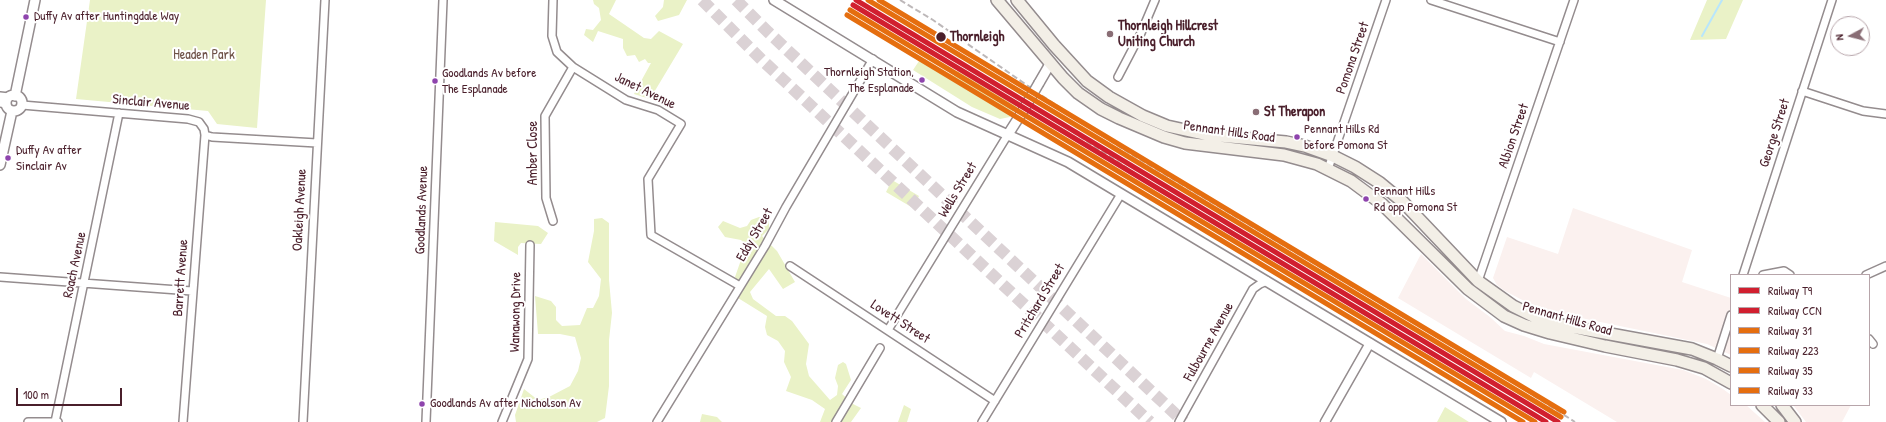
<!DOCTYPE html>
<html>
<head>
<meta charset="utf-8">
<style>
	body { margin:0 }
	#map { position:relative; width:1886px; height:422px; overflow:hidden; background:#fff; font-family:"Patrick Hand",sans-serif }
	canvas { display:block }
	.legend { position:absolute; left:1730px; top:274px; width:140px; height:132px; box-sizing:border-box; background:#fff; border:1px solid #b7a5aa; margin:0; padding:5px 7px; list-style:none; font-size:12px; color:#4a1f2b }
	.legend li { display:flex; align-items:center; gap:8px; height:20px }
	.legend b { width:20px; border:1px solid #b7a5aa }
	.north { position:absolute; left:1830px; top:16px; width:40px; height:40px; box-sizing:border-box; background:#fff; border:1px solid #b7a5aa; border-radius:50%; rotate:263deg; font-size:11px; font-weight:700; line-height:16px; text-align:center; color:#4a1f2b }
	.north::after { content:''; display:block; margin:auto; width:14px; height:18px; background:#896d75; clip-path:polygon(50% 0,100% 100%,50% 72%,0 100%) }
	.scale { position:absolute; left:16px; top:388px; width:106px; height:18px; box-sizing:border-box; border:2px solid #4a1f2b; border-top:0; padding-left:5px; font-size:12px; line-height:14px; white-space:nowrap; color:#4a1f2b; -webkit-text-stroke:3px #fff; paint-order:stroke }
</style>
</head>
<body>
<div id="map">
<canvas width="1886" height="422"></canvas>
<ul class="legend">
<li><b style="height:5px;background:#d11f2f"></b>Railway T9</li>
<li><b style="height:5px;background:#d11f2f"></b>Railway CCN</li>
<li><b style="height:5px;background:#e56e0f"></b>Railway 31</li>
<li><b style="height:5px;background:#e56e0f"></b>Railway 223</li>
<li><b style="height:5px;background:#e56e0f"></b>Railway 35</li>
<li><b style="height:5px;background:#e56e0f"></b>Railway 33</li>
</ul>
<div class="north">N</div>
<div class="scale">100 m</div>
</div>
<script>
const g = document.querySelector('canvas').getContext('2d');
g.lineJoin = 'round';
function fill(path, color) { g.fillStyle = color; g.fill(path, 'evenodd'); }
const shape = rows => new Path2D(rows.map(r => 'M' + r).join(''));
function stroke(path, color, width, dash) { g.strokeStyle = color; g.lineWidth = width; g.lineCap = dash ? 'butt' : 'round'; g.setLineDash(dash || []); g.stroke(path); }
function drawText(font, color, halo, rows, align = 'center') {
  g.font = font + ' "Patrick Hand",sans-serif'; g.lineWidth = 4; g.setLineDash([]); g.textBaseline = 'middle'; g.strokeStyle = halo; g.fillStyle = color; for (const [text, x, y, turn = 0] of rows) {
    g.save(); g.translate(x, y); g.rotate((+turn || 0) * Math.PI / 180); g.textAlign = isNaN(turn) ? turn : align; if (halo) g.strokeText(text, 0, 0); g.fillText(text, 0, 0); g.restore();
  }
}
const built = shape([
	[1573,208,1692,250,1682,282,1731,298,1731,355,1707,344,1552,312,1530,304,1505,291,1497,285,1493,278,1507,237,1558,254],
	[1421,254,1466,299,1490,317,1505,331,1524,336,1544,344,1683,370,1706,379,1723,389,1731,395,1731,405,1746,405,1765,422,1617,422,1534,372,1531,378,1398,298],
	[1793,405,1851,405,1842,422,1806,422]
]);
const green = shape([
	[90,0,266,0,257,128,217,124,208,111,76,99],
	[593,0,616,0,609,14,644,38,651,39,659,31,683,44,650,99,634,94,651,63,648,63,645,59,639,62,635,55,627,56,623,48,623,39,598,31,593,42,584,35,586,29,593,30,601,20,599,8,594,4],
	[664,0,687,0,679,15,658,21,655,16,663,7],
	[1707,0,1743,0,1726,39,1690,40],
	[921,58,954,76,958,70,1017,105,1010,117,1000,119,972,107,913,70],
	[892,180,919,196,913,208,886,192],
	[759,217,769,220,769,229,762,236,777,251,795,282,783,289,769,269,750,292,753,299,776,316,785,316,792,321,809,344,806,364,809,376,830,400,837,395,838,386,835,378,838,365,843,362,846,364,851,380,842,394,853,404,861,408,851,422,820,422,825,409,812,400,786,391,791,377,784,362,785,351,778,341,767,335,765,327,767,316,738,298,743,291,735,277,742,257,747,251,746,245,741,240,725,237,718,227,723,221,740,228,747,226,751,220],
	[602,218,609,223,609,280,612,313,609,340,609,386,605,418,597,422,516,422,515,415,524,389,538,400,549,397,570,386,578,371,581,358,575,337,560,334,538,334,535,296,551,301,556,307,556,320,562,326,580,325,587,308,593,308,599,296,601,279,588,262,594,231,594,219],
	[495,222,538,226,548,233,541,244,521,243,518,247,518,255,494,241],
	[904,405,911,409,907,422,898,422],
	[1445,407,1469,422,1437,422],
	[702,414,717,417,722,422,700,422]
]);
const stream = shape([
	[1702,36,1722,0]
]);
const motorwayTunnel = shape([
	[702,0,762,60,1150,422],
	[736,0,768,32,1184,422]
]);
const minor = shape([
	[553,0,552,36,557,52,573,67,626,100,658,110,681,124,648,179,651,235,740,286],
	[1431,0,1560,42],
	[1118,77,1141,33,1155,0],
	[1802,91,1863,111,1886,114],
	[0,96,9,97],
	[0,103,6,104],
	[22,105,188,119,199,122,204,129,205,135,212,137,317,143],
	[1328,169,1386,0],
	[553,221,546,198,545,116,573,67],
	[790,266,995,401],
	[1743,275,1832,0],
	[1763,275,1784,271,1790,275],
	[1866,275,1886,266],
	[0,277,192,291],
	[1478,281,1574,0],
	[888,330,1007,136],
	[1869,339,1873,344],
	[1717,359,1731,315],
	[28,422,58,422],
	[55,422,119,113],
	[183,422,205,135],
	[303,422,325,0],
	[426,422,443,0],
	[502,422,528,359,530,245],
	[657,422,765,246,786,207,873,59],
	[836,422,880,348],
	[982,422,1121,194],
	[1179,422,1253,289,1260,284,1267,281]
]);
const tertiary = shape([
	[1325,422,1370,343]
]);
const secondary = shape([
	[774,0,957,112,1068,162,1501,422],
	[1039,83,1050,64],
	'6 103a8 8 0 1 1 16 0a8 8 0 1 1-16 0Z',
	[15,96,35,0],
	[1007,136,1021,114],
	[0,165,12,111]
]);
const trunk = shape([
	[997,0,1063,78,1078,93,1101,109,1119,118,1164,137,1185,143,1284,155,1317,164,1351,181,1382,204,1468,289,1504,316,1524,325,1550,333,1605,346,1677,360,1704,368,1731,383],
	[1017,0,1054,45,1087,81,1109,97,1143,116,1167,126,1208,135,1286,142,1305,146,1333,156,1355,167,1380,183,1403,202,1478,281,1513,306,1537,318,1561,325,1692,349,1717,359,1731,366],
	[1762,405,1779,422],
	[1782,405,1795,422]
]);
const rail = shape([
	[900,0,933,20,1041,95,1126,151,1519,386,1575,422],
	[1064,126,1136,174,1545,422]
]);
const secondaryBridge = shape([
	[1021,114,1039,83]
]);
const rail1 = shape([
	[856,0,1558,422]
]);
const rail2 = shape([
	[853,5,1546,422]
]);
const rail3 = shape([
	[868,0,1561,417]
]);
const rail4 = shape([
	[850,10,1535,422]
]);
const rail5 = shape([
	[879,0,1564,412]
]);
const rail6 = shape([
	[847,15,1523,422]
]);
const markers = [
	[26,17,3.5,"#8e44ad"],
	[1110,34,4,"#896d75"],
	[941,37,5.5,"#4a1f2b"],
	[922,80,3.5,"#8e44ad"],
	[435,81,3.5,"#8e44ad"],
	[1256,112,4,"#896d75"],
	[1297,137,3.5,"#8e44ad"],
	[8,158,3.5,"#8e44ad"],
	[1366,199,3.5,"#8e44ad"],
	[422,404,3.5,"#8e44ad"]
];
const busNames = [
	["Duffy Av after Huntingdale Way",34,17],
	["Thornleigh Station,",914,73,"right"],
	["The Esplanade",914,89,"right"],
	["Goodlands Av before",442,74],
	["The Esplanade",442,90],
	["Pennant Hills Rd",1304,130],
	["before Pomona St",1304,146],
	["Duffy Av after",16,151],
	["Sinclair Av",16,167],
	["Pennant Hills",1374,192],
	["Rd opp Pomona St",1374,208],
	["Goodlands Av after Nicholson Av",430,404]
];
const poiNames = [
	["Thornleigh Hillcrest",1118,26],
	["Uniting Church",1118,42],
	["St Therapon",1264,112]
];
const stopNames = [
	["Thornleigh",950,37]
];
const parkNames = [
	["Headen Park",204,55]
];
const streetNames = [
	["Pomona Street",1353,58,-71],
	["Janet Avenue",645,91,26],
	["Sinclair Avenue",151,103,5],
	["Pennant Hills Road",1229,132,8],
	["George Street",1775,133,-72],
	["Albion Street",1514,136,-71],
	["Amber Close",533,153,-90],
	["Wells Street",958,190,-59],
	["Oakleigh Avenue",300,210,-87],
	["Goodlands Avenue",422,210,-88],
	["Eddy Street",755,235,-60],
	["Roach Avenue",75,265,-78],
	["Barrett Avenue",181,278,-86],
	["Pritchard Street",1040,301,-59],
	["Wanawong Drive",516,312,-89],
	["Pennant Hills Road",1567,319,16],
	["Lovett Street",900,322,33],
	["Fulbourne Avenue",1209,342,-61]
];
fill(built, '#fbf1ef');
fill(green, '#eaf2c7');
stroke(stream, '#b8e6fc', 2);
stroke(motorwayTunnel, '#dbd2d5', 12, [12, 6]);
stroke(minor, '#948c8e', 10);
stroke(tertiary, '#948c8e', 11);
stroke(secondary, '#948c8e', 12);
stroke(trunk, '#948c8e', 14);
stroke(minor, '#fff', 7);
stroke(tertiary, '#fff', 8);
stroke(secondary, '#fff', 9);
stroke(trunk, '#f3efe7', 11);
stroke(rail, '#bdb8b9', 2, [6, 3]);
stroke(secondaryBridge, '#948c8e', 12, []);
stroke(secondaryBridge, '#fff', 9);
stroke(rail1, '#d11f2f', 5);
stroke(rail2, '#d11f2f', 5);
stroke(rail3, '#e56e0f', 5);
stroke(rail4, '#e56e0f', 5);
stroke(rail5, '#e56e0f', 5);
stroke(rail6, '#e56e0f', 5);
for (const [x, y, r, color] of markers) { const dot = new Path2D(); dot.arc(x, y, r, 0, 2 * Math.PI); g.fillStyle = color; g.fill(dot); stroke(dot, '#fff', 1.5); }
drawText('13px', '#4a1f2b', '#fff', busNames, 'left');
drawText('bold 14px', '#4a1f2b', '#fff', poiNames, 'left');
drawText('bold 14px', '#4a1f2b', '#fff', stopNames, 'left');
drawText('14px', '#6e5147', '#fff', parkNames);
drawText('14px', '#4a1f2b', '#fff', streetNames);
</script>
</body>
</html>
